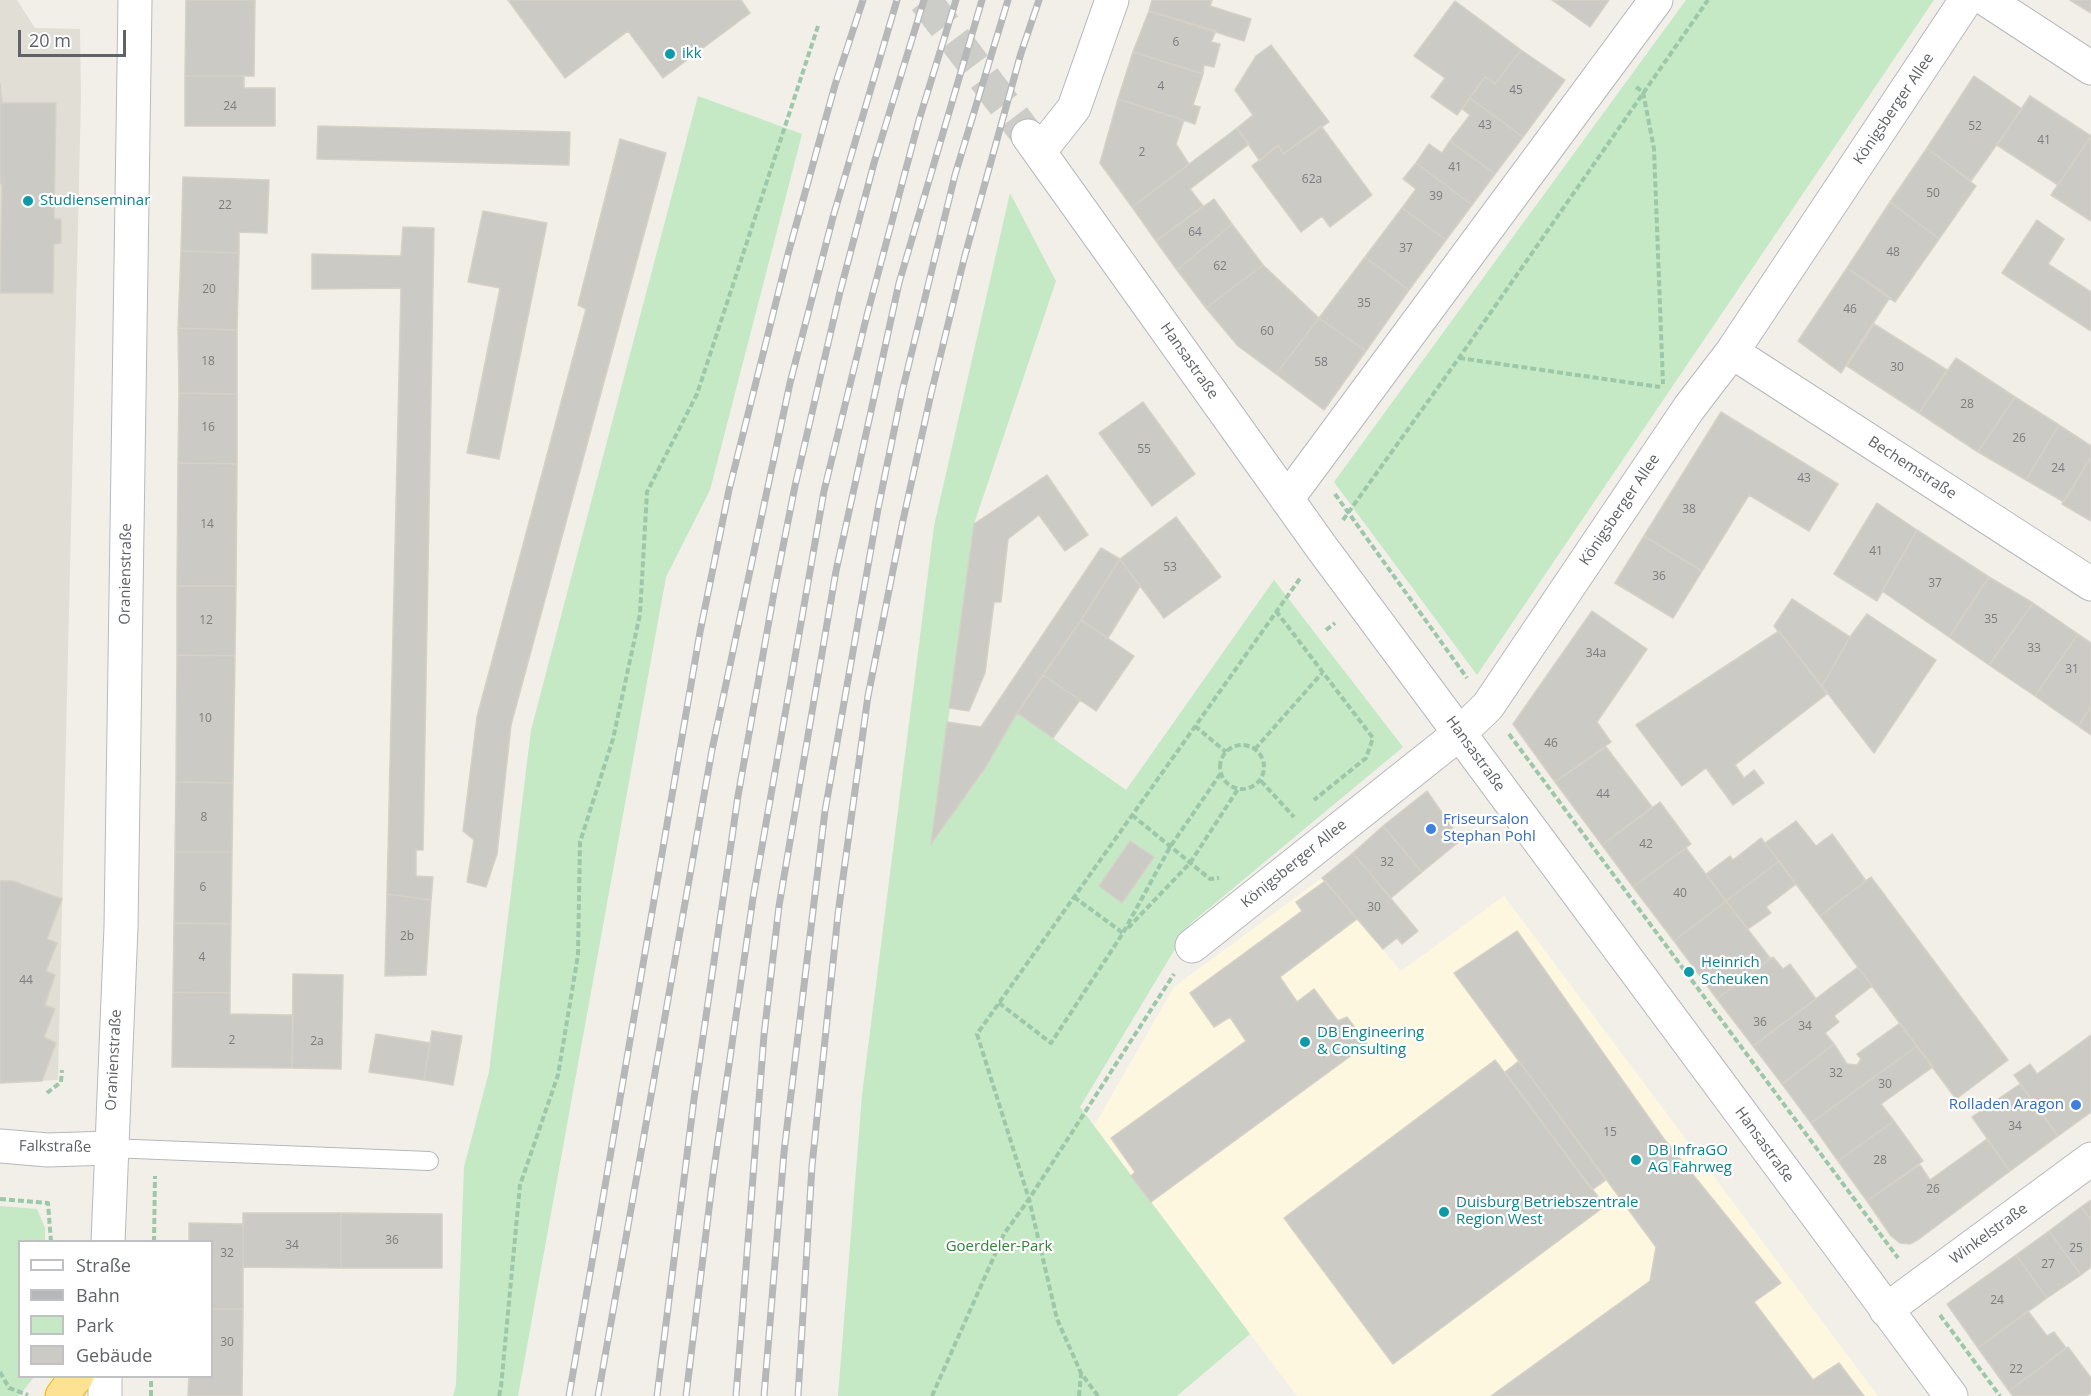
<!DOCTYPE html>
<html>
<head>
<meta charset="utf-8">
<style>
	body { margin:0 }
	#map { position:relative; width:2091px; height:1396px; overflow:hidden; background:#f1efe8; font-family:"Open Sans",sans-serif }
	canvas { display:block }
	.legend { position:absolute; left:18px; top:1240px; width:195px; height:138px; box-sizing:border-box; background:#fff; border:2px solid #bfc1c3; margin:0; padding:8px 10px; list-style:none; font-size:18px; color:#5f6368 }
	.legend li { display:flex; align-items:center; gap:12px; height:30px }
	.legend b { width:30px; border:2px solid #bfc1c3 }
	.scale { position:absolute; left:18px; top:30px; width:108px; height:27px; box-sizing:border-box; border:3px solid #5f6368; border-top:0; padding-left:8px; font-size:18px; line-height:21px; white-space:nowrap; color:#5f6368; -webkit-text-stroke:4px #fff; paint-order:stroke }
</style>
</head>
<body>
<div id="map">
<canvas width="2091" height="1396"></canvas>
<ul class="legend">
<li><b style="height:8px;background:#fff"></b>Straße</li>
<li><b style="height:8px;background:#b6b7b8"></b>Bahn</li>
<li><b style="height:16px;background:#c5e8c5"></b>Park</li>
<li><b style="height:16px;background:#cccac5"></b>Gebäude</li>
</ul>
<div class="scale">20 m</div>
</div>
<script>
const g = document.querySelector('canvas').getContext('2d');
g.lineJoin = 'round';
function fill(path, color) { g.fillStyle = color; g.fill(path, 'evenodd'); }
const shape = rows => new Path2D(rows.map(r => 'M' + r).join(''));
function stroke(path, color, width, dash) { g.strokeStyle = color; g.lineWidth = width; g.lineCap = dash ? 'butt' : 'round'; g.setLineDash(dash || []); g.stroke(path); }
function drawText(font, color, halo, rows, align = 'center') {
  g.font = font + ' "Open Sans",sans-serif'; g.lineWidth = 4.5; g.setLineDash([]); g.textBaseline = 'middle'; g.strokeStyle = halo; g.fillStyle = color; for (const [text, x, y, turn = 0] of rows) {
    g.save(); g.translate(x, y); g.rotate((+turn || 0) * Math.PI / 180); g.textAlign = isNaN(turn) ? turn : align; if (halo) g.strokeText(text, 0, 0); g.fillText(text, 0, 0); g.restore();
  }
}
const commercial = shape([
	[1322,878,1401,971,1504,896,1878,1396,1297,1396,1094,1126,1174,987]
]);
const education = shape([
	[0,0,17,0,35,28,80,29,81,96,58,1080,0,1083]
]);
const green = shape([
	[1686,0,1934,0,1477,675,1334,482],
	[698,96,802,134,710,490,666,577,518,1396,453,1396,456,1385,464,1167,489,1072,531,730],
	[1010,193,1056,281,974,524,932,843,985,768,1017,713,1126,790,1274,580,1403,747,1190,924,1080,1107,1250,1334,1177,1396,838,1396,862,1095,934,526],
	[0,1206,37,1209,45,1228,45,1241,20,1242,20,1376,34,1377,19,1396,0,1396]
]);
const building = shape([
	[186,0,255,0,254,76,185,76,186,0],
	[508,0,741,0,750,13,663,78,628,31,565,78,508,0],
	[1152,0,1212,0,1210,6,1251,19,1244,41,1149,11,1152,0],
	[1552,0,1609,0,1590,27,1552,0],
	[2070,0,2091,0,2091,13,2070,0],
	[1455,1,1521,50,1495,84,1485,77,1457,115,1431,97,1445,78,1414,56,1455,1],
	[1149,11,1216,31,1211,42,1220,44,1214,67,1204,65,1203,74,1133,52,1149,11],
	[1271,45,1329,122,1283,154,1278,145,1260,161,1237,128,1253,115,1235,90,1256,56,1271,45],
	[1521,50,1565,80,1523,137,1470,98,1485,77,1495,84,1521,50],
	[1133,52,1203,74,1193,105,1200,107,1195,124,1118,99,1133,52],
	[185,76,244,76,244,88,275,88,275,126,185,126,185,76],
	[1974,76,2022,109,1971,181,1927,148,1974,76],
	[0,83,2,103,56,103,54,219,61,219,61,243,54,244,53,293,0,293,2,184,0,184,0,83],
	[2030,96,2091,136,2058,185,1997,145,2030,96],
	[1470,98,1523,137,1495,174,1450,141,1470,115,1462,109,1470,98],
	[1118,99,1184,120,1176,144,1189,164,1132,207,1100,163,1118,99],
	[318,126,570,132,569,165,317,159,318,126],
	[1321,126,1372,195,1330,227,1322,216,1301,232,1252,166,1278,145,1283,154,1321,126],
	[1237,128,1249,144,1190,189,1203,206,1156,241,1132,207,1237,128],
	[2091,136,2091,221,2051,195,2091,136],
	[620,139,666,153,511,725,497,854,486,887,467,882,474,840,463,831,477,717,586,309,578,305,620,139],
	[1450,141,1495,174,1472,205,1416,163,1429,144,1442,153,1450,141],
	[1927,148,1976,186,1939,239,1890,202,1927,148],
	[1416,163,1472,205,1446,240,1402,208,1416,189,1403,179,1416,163],
	[183,177,269,180,267,233,239,232,239,253,181,251,183,177],
	[1214,199,1232,224,1177,270,1156,241,1214,199],
	[1890,202,1939,239,1895,302,1847,268,1890,202],
	[1402,208,1446,240,1409,290,1365,257,1402,208],
	[483,211,547,223,499,459,467,453,500,288,468,282,483,211],
	[2037,220,2064,239,2048,264,2091,292,2091,331,2002,273,2037,220],
	[1232,224,1263,265,1206,308,1177,270,1232,224],
	[403,227,434,228,423,850,416,850,416,876,433,877,431,900,387,894,401,288,312,289,312,254,401,256,403,227],
	[181,251,239,253,237,330,178,328,181,251],
	[1365,257,1409,290,1366,351,1319,318,1365,257],
	[1263,265,1319,318,1276,374,1238,346,1206,308,1263,265],
	[1847,268,1890,297,1841,373,1798,341,1847,268],
	[1319,318,1366,351,1324,410,1276,374,1319,318],
	[1874,324,1947,370,1919,413,1847,366,1874,324],
	[178,328,237,330,237,394,179,393,178,328],
	[1956,358,2015,397,1978,452,1919,413,1956,358],
	[179,393,237,394,237,464,178,463,179,393],
	[2015,397,2059,425,2026,480,1978,452,2015,397],
	[1143,402,1195,474,1152,506,1099,433,1143,402],
	[1721,412,1838,484,1809,531,1749,495,1702,571,1644,536,1721,412],
	[2059,425,2091,446,2091,457,2064,502,2026,480,2059,425],
	[2091,457,2091,521,2062,504,2091,457],
	[178,463,237,464,236,586,177,586,178,463],
	[1047,475,1088,535,1065,551,1039,515,1008,539,1001,602,994,602,985,673,969,711,949,708,974,524,1047,475],
	[1877,503,1917,530,1877,601,1834,574,1877,503],
	[1176,517,1221,577,1164,618,1120,559,1176,517],
	[1917,530,1989,577,1949,637,1882,591,1917,530],
	[1644,536,1702,571,1673,618,1615,583,1644,536],
	[1101,548,1120,559,1081,620,1017,713,985,768,931,844,947,722,981,727,1101,548],
	[1120,559,1140,586,1108,638,1081,620,1120,559],
	[1989,577,2033,603,1989,665,1949,637,1989,577],
	[177,586,236,586,235,656,177,655,177,586],
	[1792,599,1850,637,1822,686,1774,626,1792,599],
	[2033,603,2078,634,2035,696,1989,665,2033,603],
	[1592,611,1647,649,1597,722,1611,742,1555,782,1513,724,1592,611],
	[1867,614,1936,660,1874,753,1822,686,1850,637,1867,614],
	[1081,620,1134,656,1096,711,1043,675,1081,620],
	[1779,631,1827,694,1735,765,1744,778,1754,770,1764,783,1733,805,1706,768,1682,786,1636,725,1779,631],
	[2078,634,2091,643,2091,707,2078,726,2035,696,2078,634],
	[177,655,235,656,233,783,176,782,177,655],
	[1043,675,1080,700,1053,738,1017,713,1043,675],
	[2091,707,2091,735,2078,726,2091,707],
	[1606,747,1652,807,1602,845,1555,782,1606,747],
	[176,782,233,783,232,852,175,852,176,782],
	[1427,791,1461,840,1422,872,1383,826,1427,791],
	[1660,802,1691,844,1633,887,1602,845,1660,802],
	[1796,821,1816,846,1832,834,1866,881,1820,916,1765,843,1796,821],
	[1383,826,1422,872,1391,898,1353,853,1383,826],
	[1761,838,1779,861,1726,901,1706,874,1730,856,1733,860,1761,838],
	[1130,841,1154,857,1122,903,1099,886,1130,841],
	[1686,848,1726,901,1674,941,1633,887,1686,848],
	[175,852,232,852,231,924,174,923,175,852],
	[1353,853,1418,931,1402,944,1397,938,1383,949,1322,878,1353,853],
	[1779,861,1796,884,1766,907,1771,913,1748,929,1726,901,1779,861],
	[1871,877,2008,1060,1956,1099,1820,916,1871,877],
	[0,881,13,881,62,899,47,939,57,943,46,971,55,975,45,1005,55,1009,44,1037,56,1043,42,1081,0,1083,0,881],
	[1325,881,1357,919,1280,977,1297,1002,1314,989,1338,1021,1347,1017,1367,1044,1151,1202,1131,1176,1135,1172,1111,1138,1246,1041,1230,1017,1214,1027,1190,993,1302,911,1296,902,1325,881],
	[387,894,431,900,426,975,385,976,387,894],
	[1726,901,1770,958,1717,999,1674,941,1726,901],
	[174,923,231,924,230,993,173,992,174,923],
	[1517,931,1664,1139,1781,1283,1754,1302,1813,1380,1839,1363,1864,1396,1491,1396,1650,1281,1656,1247,1454,973,1517,931],
	[1773,957,1783,969,1790,964,1816,999,1753,1046,1717,999,1773,957],
	[1858,967,1872,986,1834,1016,1839,1022,1825,1033,1834,1044,1782,1084,1753,1046,1858,967],
	[293,974,343,975,341,1069,292,1068,293,974],
	[173,992,230,993,230,1014,293,1015,292,1068,172,1067,173,992],
	[1900,1023,1917,1046,1811,1123,1782,1084,1834,1044,1847,1064,1857,1065,1861,1059,1857,1054,1900,1023],
	[432,1031,462,1036,453,1085,424,1080,432,1031],
	[376,1034,430,1043,424,1080,369,1072,376,1034],
	[2091,1035,2091,1112,2058,1136,2014,1075,2030,1064,2037,1074,2091,1035],
	[1917,1046,1933,1067,1881,1104,1894,1121,1838,1161,1811,1123,1917,1046],
	[1495,1060,1605,1206,1393,1364,1284,1218,1495,1060],
	[1519,1061,1606,1180,1592,1190,1505,1072,1519,1061],
	[2020,1084,2058,1136,2010,1171,1972,1117,2020,1084],
	[1894,1121,1923,1161,1867,1201,1838,1161,1894,1121],
	[1987,1139,2010,1171,1919,1239,1910,1244,1900,1243,1891,1236,1867,1201,1920,1165,1930,1180,1987,1139],
	[2091,1200,2091,1220,2081,1207,2091,1200],
	[2081,1207,2091,1220,2091,1267,2081,1275,2049,1231,2081,1207],
	[243,1213,341,1213,341,1268,243,1267,243,1213],
	[341,1213,442,1214,442,1268,341,1268,341,1213],
	[189,1223,243,1224,243,1309,212,1309,212,1242,189,1242,189,1223],
	[2049,1231,2081,1275,2047,1298,2016,1255,2049,1231],
	[2016,1255,2047,1298,1978,1348,1947,1304,2016,1255],
	[212,1309,243,1309,242,1396,188,1396,189,1376,212,1376,212,1309],
	[2028,1311,2047,1336,2054,1332,2066,1348,2009,1391,1978,1348,2028,1311],
	[2068,1347,2091,1378,2091,1393,2087,1396,2013,1396,2009,1391,2068,1347]
]);
const secondaryTunnel = shape([
	[925,0,1028,136]
]);
const path = shape([
	[1636,87,1643,92,1654,149,1663,384],
	[1459,358,1660,387],
	[1335,494,1467,678],
	[1343,520,1459,358,1708,0],
	[1276,611,1373,738,1366,758,1314,800],
	[1326,630,1335,623],
	[1195,726,1226,752],
	[1509,734,1898,1258],
	'1220 767a22 22 0 1 1 44 0a22 22 0 1 1-44 0Z',
	[1255,749,1322,673],
	[1261,781,1294,817],
	[1132,815,1210,879,1219,878],
	[1074,897,1123,933],
	[1128,928,1190,863,1238,789],
	[999,1003,1051,1043,1123,933,1170,847,1221,773],
	[47,1093,61,1082,62,1070],
	[0,1199,48,1203,51,1242],
	[154,1242,155,1176],
	[1940,1315,2000,1396],
	[0,1372,9,1388,28,1395],
	[151,1396,151,1376],
	[499,1396,501,1387,520,1185,558,1075,578,955,580,842,613,739,640,614,647,492,697,394,818,26],
	[932,1396,1004,1234,1029,1199,1174,974],
	[1079,1396,1081,1374],
	[1098,1396,1081,1373,1057,1319,1029,1199,977,1034,1301,577]
]);
const lane = shape([
	[110,1148,429,1161]
]);
const street = shape([
	[1987,0,2091,68],
	[1040,151,1074,108,1112,0],
	[1732,352,2091,584],
	[1287,499,1656,0],
	[1192,946,1460,733,1488,706,1689,408,1732,352,1966,0],
	[0,1146,48,1150,110,1148],
	[1886,1310,2091,1159]
]);
const secondary = shape([
	[1028,136,1322,548,1951,1396],
	[108,1242,121,927,135,0],
	[105,1396,105,1376]
]);
const highway = shape([
	[62,1396,77,1376]
]);
const rail = shape([
	[569,1396,700,632,729,490,788,254,835,85,863,0],
	[598,1396,712,750,755,547,790,383,833,217,897,0],
	[657,1396,694,1099,738,796,775,587,795,486,840,292,874,163,924,0],
	[686,1396,713,1176,753,898,824,491,867,315,919,120,956,0],
	[736,1396,764,1035,779,906,836,571,899,283,982,0],
	[764,1396,784,1152,825,811,878,509,902,392,955,175,1008,0],
	[798,1396,812,1166,838,914,868,696,902,525,931,394,964,259,1021,53,1039,0]
]);
const markers = [
	[670,54,6,"#0f9aa8"],
	[28,201,6,"#0f9aa8"],
	[1431,829,6,"#3f7fe0"],
	[1689,972,6,"#0f9aa8"],
	[1305,1042,6,"#0f9aa8"],
	[2076,1105,6,"#3f7fe0"],
	[1636,1160,6,"#0f9aa8"],
	[1444,1212,6,"#0f9aa8"]
];
const numberNames = [
	["6",1176,43],
	["4",1161,87],
	["45",1516,91],
	["24",230,107],
	["43",1485,126],
	["52",1975,127],
	["41",2044,141],
	["2",1142,153],
	["41",1455,168],
	["62a",1312,180],
	["50",1933,194],
	["39",1436,197],
	["22",225,206],
	["64",1195,233],
	["37",1406,249],
	["48",1893,253],
	["62",1220,267],
	["20",209,290],
	["35",1364,304],
	["46",1850,310],
	["60",1267,332],
	["18",208,362],
	["58",1321,363],
	["30",1897,368],
	["28",1967,405],
	["16",208,428],
	["26",2019,439],
	["55",1144,450],
	["24",2058,469],
	["43",1804,479],
	["38",1689,510],
	["14",207,525],
	["41",1876,552],
	["53",1170,568],
	["36",1659,577],
	["37",1935,584],
	["35",1991,620],
	["12",206,621],
	["33",2034,649],
	["34a",1596,654],
	["31",2072,670],
	["10",205,719],
	["46",1551,744],
	["44",1603,795],
	["8",204,818],
	["42",1646,845],
	["32",1387,863],
	["6",203,888],
	["40",1680,894],
	["30",1374,908],
	["2b",407,937],
	["4",202,958],
	["44",26,981],
	["36",1760,1023],
	["34",1805,1027],
	["2",232,1041],
	["2a",317,1042],
	["32",1836,1074],
	["30",1885,1085],
	["34",2015,1127],
	["15",1610,1133],
	["28",1880,1161],
	["26",1933,1190],
	["36",392,1241],
	["34",292,1246],
	["25",2076,1249],
	["32",227,1254],
	["27",2048,1265],
	["24",1997,1301],
	["30",227,1343],
	["22",2016,1370]
];
const cultureNames = [
	["ikk",682,54],
	["Studienseminar",40,201],
	["Heinrich",1701,963],
	["Scheuken",1701,980],
	["DB Engineering",1317,1033],
	["& Consulting",1317,1050],
	["DB InfraGO",1648,1151],
	["AG Fahrweg",1648,1168],
	["Duisburg Betriebszentrale",1456,1203],
	["Region West",1456,1220]
];
const streetNames = [
	["Königsberger Allee",1894,109,-56],
	["Hansastraße",1189,361,55],
	["Bechemstraße",1912,468,33],
	["Königsberger Allee",1620,510,-56],
	["Oranienstraße",126,574,-89],
	["Hansastraße",1475,754,54],
	["Königsberger Allee",1294,864,-39],
	["Oranienstraße",114,1060,-87],
	["Hansastraße",1764,1145,54],
	["Falkstraße",55,1147,1],
	["Winkelstraße",1989,1234,-36]
];
const shopNames = [
	["Friseursalon",1443,820],
	["Stephan Pohl",1443,837],
	["Rolladen Aragon",2064,1105,"right"]
];
const parkNames = [
	["Goerdeler-Park",999,1247]
];
fill(commercial, '#fef7e0');
fill(education, '#e1ded6');
fill(green, '#c5e8c5');
fill(building, '#cccac5');
stroke(building, '#d6d1c6', 1.5);
stroke(secondaryTunnel, '#ccccc8', 33, [33, 16]);
stroke(lane, '#b5b8bc', 20);
stroke(street, '#b5b8bc', 35);
stroke(secondary, '#b6babf', 35);
stroke(highway, '#f9ab00', 35);
stroke(path, '#9cc7a9', 4, [6, 3]);
stroke(lane, '#fff', 18);
stroke(street, '#fff', 33);
stroke(secondary, '#fff', 33);
stroke(highway, '#fde293', 33);
stroke(rail, '#b6b7b8', 7);
stroke(rail, '#fff', 4.5, [14]);
for (const [x, y, r, color] of markers) { const dot = new Path2D(); dot.arc(x, y, r, 0, 2 * Math.PI); g.fillStyle = color; g.fill(dot); stroke(dot, '#fff', 2); }
drawText('12px', '#7a7d7f', null, numberNames);
drawText('15px', '#0d838f', '#fff', cultureNames, 'left');
drawText('15px', '#5f6368', '#fff', streetNames);
drawText('15px', '#366cbe', '#fff', shopNames, 'left');
drawText('15px', '#348238', '#fff', parkNames);
</script>
</body>
</html>
